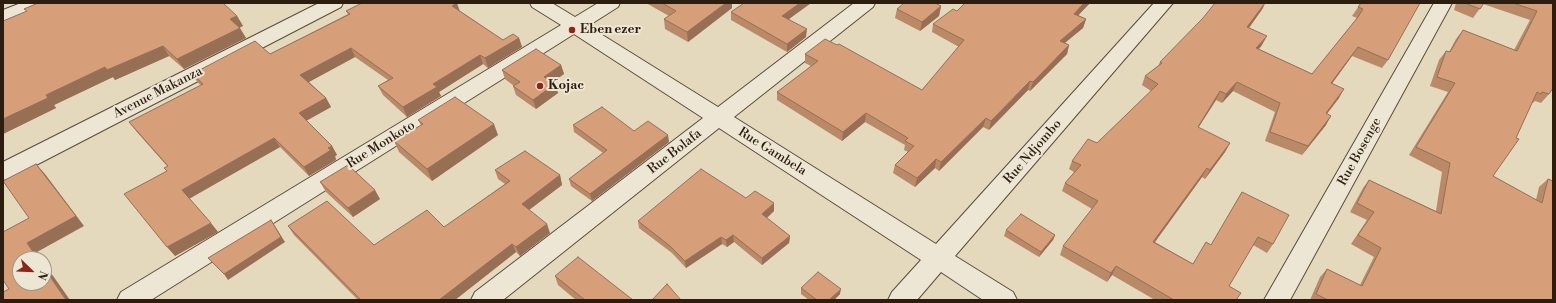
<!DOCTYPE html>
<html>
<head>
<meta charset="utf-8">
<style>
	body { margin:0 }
	#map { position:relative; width:1556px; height:303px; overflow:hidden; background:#e4d9bd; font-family:"Libre Bodoni",serif }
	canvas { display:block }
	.frame { position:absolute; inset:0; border:4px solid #2c1d0e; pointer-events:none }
	.north { position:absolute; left:12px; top:251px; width:40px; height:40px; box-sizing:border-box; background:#ede6d4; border:1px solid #a09685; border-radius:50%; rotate:113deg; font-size:11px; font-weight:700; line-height:16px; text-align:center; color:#2c1d0e }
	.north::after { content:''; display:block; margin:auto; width:14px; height:18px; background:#8f2418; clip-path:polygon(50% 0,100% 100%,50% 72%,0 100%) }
</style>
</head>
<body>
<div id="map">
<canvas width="1556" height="303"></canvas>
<div class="frame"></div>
<div class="north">N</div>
</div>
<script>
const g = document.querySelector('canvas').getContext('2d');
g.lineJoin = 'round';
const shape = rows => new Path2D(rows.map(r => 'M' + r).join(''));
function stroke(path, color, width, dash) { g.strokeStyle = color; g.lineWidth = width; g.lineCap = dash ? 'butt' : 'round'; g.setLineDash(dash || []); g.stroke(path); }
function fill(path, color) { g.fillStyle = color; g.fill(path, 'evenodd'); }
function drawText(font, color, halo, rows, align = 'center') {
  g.font = font + ' "Libre Bodoni",serif'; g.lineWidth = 4; g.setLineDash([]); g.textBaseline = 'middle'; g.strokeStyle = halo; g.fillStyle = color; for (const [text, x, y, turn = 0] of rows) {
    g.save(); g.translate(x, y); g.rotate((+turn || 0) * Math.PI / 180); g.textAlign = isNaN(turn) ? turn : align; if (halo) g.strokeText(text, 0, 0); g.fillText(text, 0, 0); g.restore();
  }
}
const minor = shape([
	[21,3,46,3,44,7,3,23,3,10,21,3],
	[319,3,343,3,341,7,11,178,3,180,3,162,319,3],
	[530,3,552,3,575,17,598,3,620,3,618,7,588,26,718,107,854,3,875,3,873,7,734,117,936,244,1154,3,1173,3,955,256,1013,292,1017,300,983,300,941,272,917,300,888,300,892,292,921,260,719,128,503,300,471,300,475,292,703,118,574,34,151,300,117,300,121,292,561,25,532,7,530,3],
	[1434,3,1452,3,1290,300,1264,300,1434,3]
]);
const wall = shape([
	[646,3,732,3,732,8,688,42,665,29,664,19,669,16],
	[744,3,811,3,789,19,806,37,787,52,731,20,731,12],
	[965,3,1090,3,1078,15,1086,19,1083,28,1065,43,1069,45,1067,54,1030,91,1028,90,989,130,983,127,939,171,935,168,915,187,893,173,895,165,908,152,904,150,905,145,865,122,842,141,777,100,777,92,811,66,805,63,805,54,837,45,922,90,959,47,932,32,933,24,957,11],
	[1361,3,1388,60,1382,68,1352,56,1332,83,1339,98,1327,114,1326,125,1302,155,1265,141,1275,112,1233,91,1222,103,1216,100,1198,128,1230,143,1225,152,1205,179,1202,177,1155,242,1193,264,1211,245,1242,192,1273,244,1267,253,1253,245,1229,286,1236,300,1155,300,1112,275,1107,282,1060,255,1063,246,1092,209,1062,191,1065,183,1074,172,1069,169,1072,161,1097,143,1151,91,1142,85,1145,76,1158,66,1160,62,1263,8,1249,28,1262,45,1259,49,1312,74,1357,18,1352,16],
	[1456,3,1553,3,1549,94,1541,103,1535,101,1533,103,1532,102,1493,176,1536,200,1539,187,1548,179,1553,300,1310,300,1320,277,1327,269,1360,285,1374,257,1351,244,1367,220,1350,212,1363,188,1369,180,1436,211,1442,172,1409,155,1448,92,1430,86,1439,60,1446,51,1449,52,1456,39,1463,30,1514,50,1530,20,1483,4,1473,18,1454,10],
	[941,6,939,16,920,31,895,18,897,9],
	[346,11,460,11,503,40,519,38,522,47,488,68,483,64,439,92,441,96,407,117,383,95,378,86,388,80,355,57,309,82,326,98,331,107,306,121,332,146,337,155,335,156,336,160,309,176,280,147,189,198,218,232,175,256,166,171,167,166,136,131,129,122,201,85,198,83,192,74,270,54,348,14],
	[237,16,243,26,239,28,246,38,184,69,169,56,115,80,113,77,54,105,56,108,3,134,3,21],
	[561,65,564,74,552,82,558,93,536,109,516,95,513,86,514,86,505,79,502,70],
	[418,120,498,135,432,181,399,152,394,141,421,125],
	[573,125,634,131,669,142,592,201,571,186,569,179,603,153,574,132],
	[495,170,560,175,562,185,529,210,550,233,520,256,516,252,455,300,358,300,294,235,288,226,374,245,444,227,505,184,498,179],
	[320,182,380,199,353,217,326,192],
	[746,198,774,211,767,218,790,236,789,243,762,265,734,242,727,247,722,244,686,268,672,253,639,228,638,221],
	[1006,230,1055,235,1053,240,1039,257,1004,236],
	[555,276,633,300,576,300,558,285],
	[801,288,840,294,834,300,809,300,801,294]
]);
const shadedWall = shape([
	[457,3,460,12,452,6],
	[726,3,732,3,732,8,688,42,687,32],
	[800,3,811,3,782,24,782,16],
	[1084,3,1090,3,1072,22,1074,14],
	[1265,3,1263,8,1243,36,1247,27],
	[941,6,939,16,920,31,922,22],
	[237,16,243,26,236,29,230,19],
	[1086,19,1083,28,1057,49,1060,41],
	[240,28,246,38,184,69,177,59],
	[807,29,806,37,787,52,787,44],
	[1267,36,1262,45,1252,57,1256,48],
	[519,38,522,47,488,68,485,58],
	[1069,45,1067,54,1030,91,1033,82],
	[163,46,169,56,115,80,113,77,54,105,56,108,3,134,3,119,46,95,105,67],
	[1358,47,1352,56,1326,92,1331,83],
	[351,48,355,57,305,84,300,75],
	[480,55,483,64,439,92,441,96,407,117,403,107,433,84],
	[561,65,564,74,547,86,544,77],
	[1030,81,1028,90,989,130,991,121],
	[1237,82,1233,91,1222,103,1226,94],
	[555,84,558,93,536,109,533,100],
	[1344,89,1339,98,1320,122,1326,113],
	[1220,91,1216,100,1193,136,1198,127],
	[326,98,331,107,304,122,299,113],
	[866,113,865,122,842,141,843,132],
	[1331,116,1326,125,1302,155,1308,146],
	[986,118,983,127,939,171,941,162],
	[494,124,498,135,432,181,427,169],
	[668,135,669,142,592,201,590,194],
	[274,138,280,147,189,199,182,190],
	[1230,143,1225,152,1205,179,1210,170],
	[332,146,337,155,335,156,336,160,309,176,304,167],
	[936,159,935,168,915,187,917,178],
	[36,164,45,174,84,226,37,252,41,259,38,259,27,243],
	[1207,168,1202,177,1149,250,1153,242],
	[560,175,562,185,525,213,522,204],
	[375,190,380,199,353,217,348,208],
	[774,203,774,211,763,221,762,214],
	[271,220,285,242,228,280,224,274],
	[211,223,218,232,175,256,167,247],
	[547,224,550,233,520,256,516,247],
	[733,235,734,242,727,247,726,240],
	[1055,235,1053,240,1039,257,1041,252],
	[790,236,789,243,762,265,762,258],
	[721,237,722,244,686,268,685,261],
	[512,244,516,252,455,300,439,300],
	[44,263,70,300,66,300,44,268],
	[1116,266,1112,275,1107,282,1111,273],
	[841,289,840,294,834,300,829,300]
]);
const building = shape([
	[38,3,223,3,237,16,230,19,240,28,177,59,163,46,107,70,105,67,46,95,48,98,3,119,3,21,27,11,24,9,38,3],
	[362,3,457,3,452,6,503,40,513,34,519,38,485,58,480,55,433,84,437,87,403,107,378,86,393,78,351,48,300,75,326,98,299,113,332,146,328,148,331,150,304,167,274,138,182,190,211,223,167,247,124,194,167,171,164,168,168,166,129,122,203,84,192,74,255,41,270,54,350,14,346,11,362,3],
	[662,3,726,3,687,32,664,19,676,11,662,3],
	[744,3,800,3,782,16,807,29,787,44,731,12,744,3],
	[904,3,935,3,941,6,922,22,897,9,904,3],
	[965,3,1084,3,1074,14,1086,19,1060,41,1069,45,1033,82,1030,81,991,121,986,118,941,162,936,159,917,178,895,165,914,146,905,141,908,138,866,113,843,132,777,92,818,61,805,54,825,39,837,45,839,44,922,90,964,40,933,24,953,9,957,11,965,3],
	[1215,3,1265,3,1247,27,1267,36,1256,48,1312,74,1358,17,1363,9,1358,7,1361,3,1420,3,1388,60,1358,47,1331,83,1344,89,1326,113,1331,116,1308,146,1270,132,1280,103,1237,82,1226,94,1220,91,1198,127,1230,143,1210,170,1207,168,1153,242,1193,264,1206,242,1211,245,1242,192,1289,215,1273,244,1258,237,1229,286,1241,293,1236,300,1174,300,1116,266,1111,273,1063,246,1098,201,1065,183,1081,165,1072,161,1088,139,1097,143,1158,84,1145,76,1162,63,1160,62,1203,18,1215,3],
	[1465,3,1484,3,1480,9,1465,3],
	[1513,3,1553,3,1553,88,1549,94,1542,92,1541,94,1537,92,1516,138,1519,139,1493,176,1542,203,1548,179,1553,181,1553,300,1328,300,1316,294,1327,269,1362,286,1381,248,1358,235,1374,212,1357,203,1369,180,1441,214,1450,163,1416,147,1455,83,1437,77,1446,51,1450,52,1463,30,1517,51,1537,11,1513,3],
	[536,49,561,65,544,77,555,84,533,100,513,86,520,82,502,70,536,49],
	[455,97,494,124,427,169,394,141,423,124,418,120,455,97],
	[602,107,634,131,648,121,668,135,590,194,569,179,607,150,573,125,602,107],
	[525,151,560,175,522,204,547,224,516,247,512,244,439,300,361,300,288,226,327,201,374,245,427,210,444,227,510,181,495,170,525,151],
	[36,164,76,216,27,243,38,259,20,259,20,283,44,283,44,268,66,300,3,300,3,292,9,289,3,280,3,232,29,218,3,181,36,164],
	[348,165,375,190,348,208,320,182,348,165],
	[701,169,746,198,755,191,774,203,762,214,790,236,762,258,733,235,726,240,721,237,685,261,670,246,638,221,701,169],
	[1021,214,1055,235,1041,252,1006,230,1021,214],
	[271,220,281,237,224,274,208,258,271,220],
	[578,257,633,300,585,300,555,276,578,257],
	[818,272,841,289,829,300,817,300,801,288,818,272],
	[667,284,681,300,652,300,667,284]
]);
const markers = [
	[572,30,4,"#8f2418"],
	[540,86,4,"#8f2418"]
];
const poiNames = [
	["Eben ezer",580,30],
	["Kojac",548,86]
];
const streetNames = [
	["Avenue Makanza",158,93,-27],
	["Rue Monkoto",381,145,-32],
	["Rue Bolafa",675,152,-38],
	["Rue Gambela",772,152,32],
	["Rue Ndjombo",1033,152,-49],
	["Rue Bosenge",1360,152,-61]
];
stroke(minor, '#5a4c3a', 2);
fill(minor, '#ede6d4');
fill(wall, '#b98968');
fill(shadedWall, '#966f55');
fill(building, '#d79f79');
stroke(building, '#966f55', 1);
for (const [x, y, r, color] of markers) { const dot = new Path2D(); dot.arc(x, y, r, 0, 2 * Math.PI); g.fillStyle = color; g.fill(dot); stroke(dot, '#ede6d4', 1.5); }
drawText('bold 13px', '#2c1d0e', '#ede6d4', poiNames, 'left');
drawText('13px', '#2c1d0e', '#ede6d4', streetNames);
</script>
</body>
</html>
